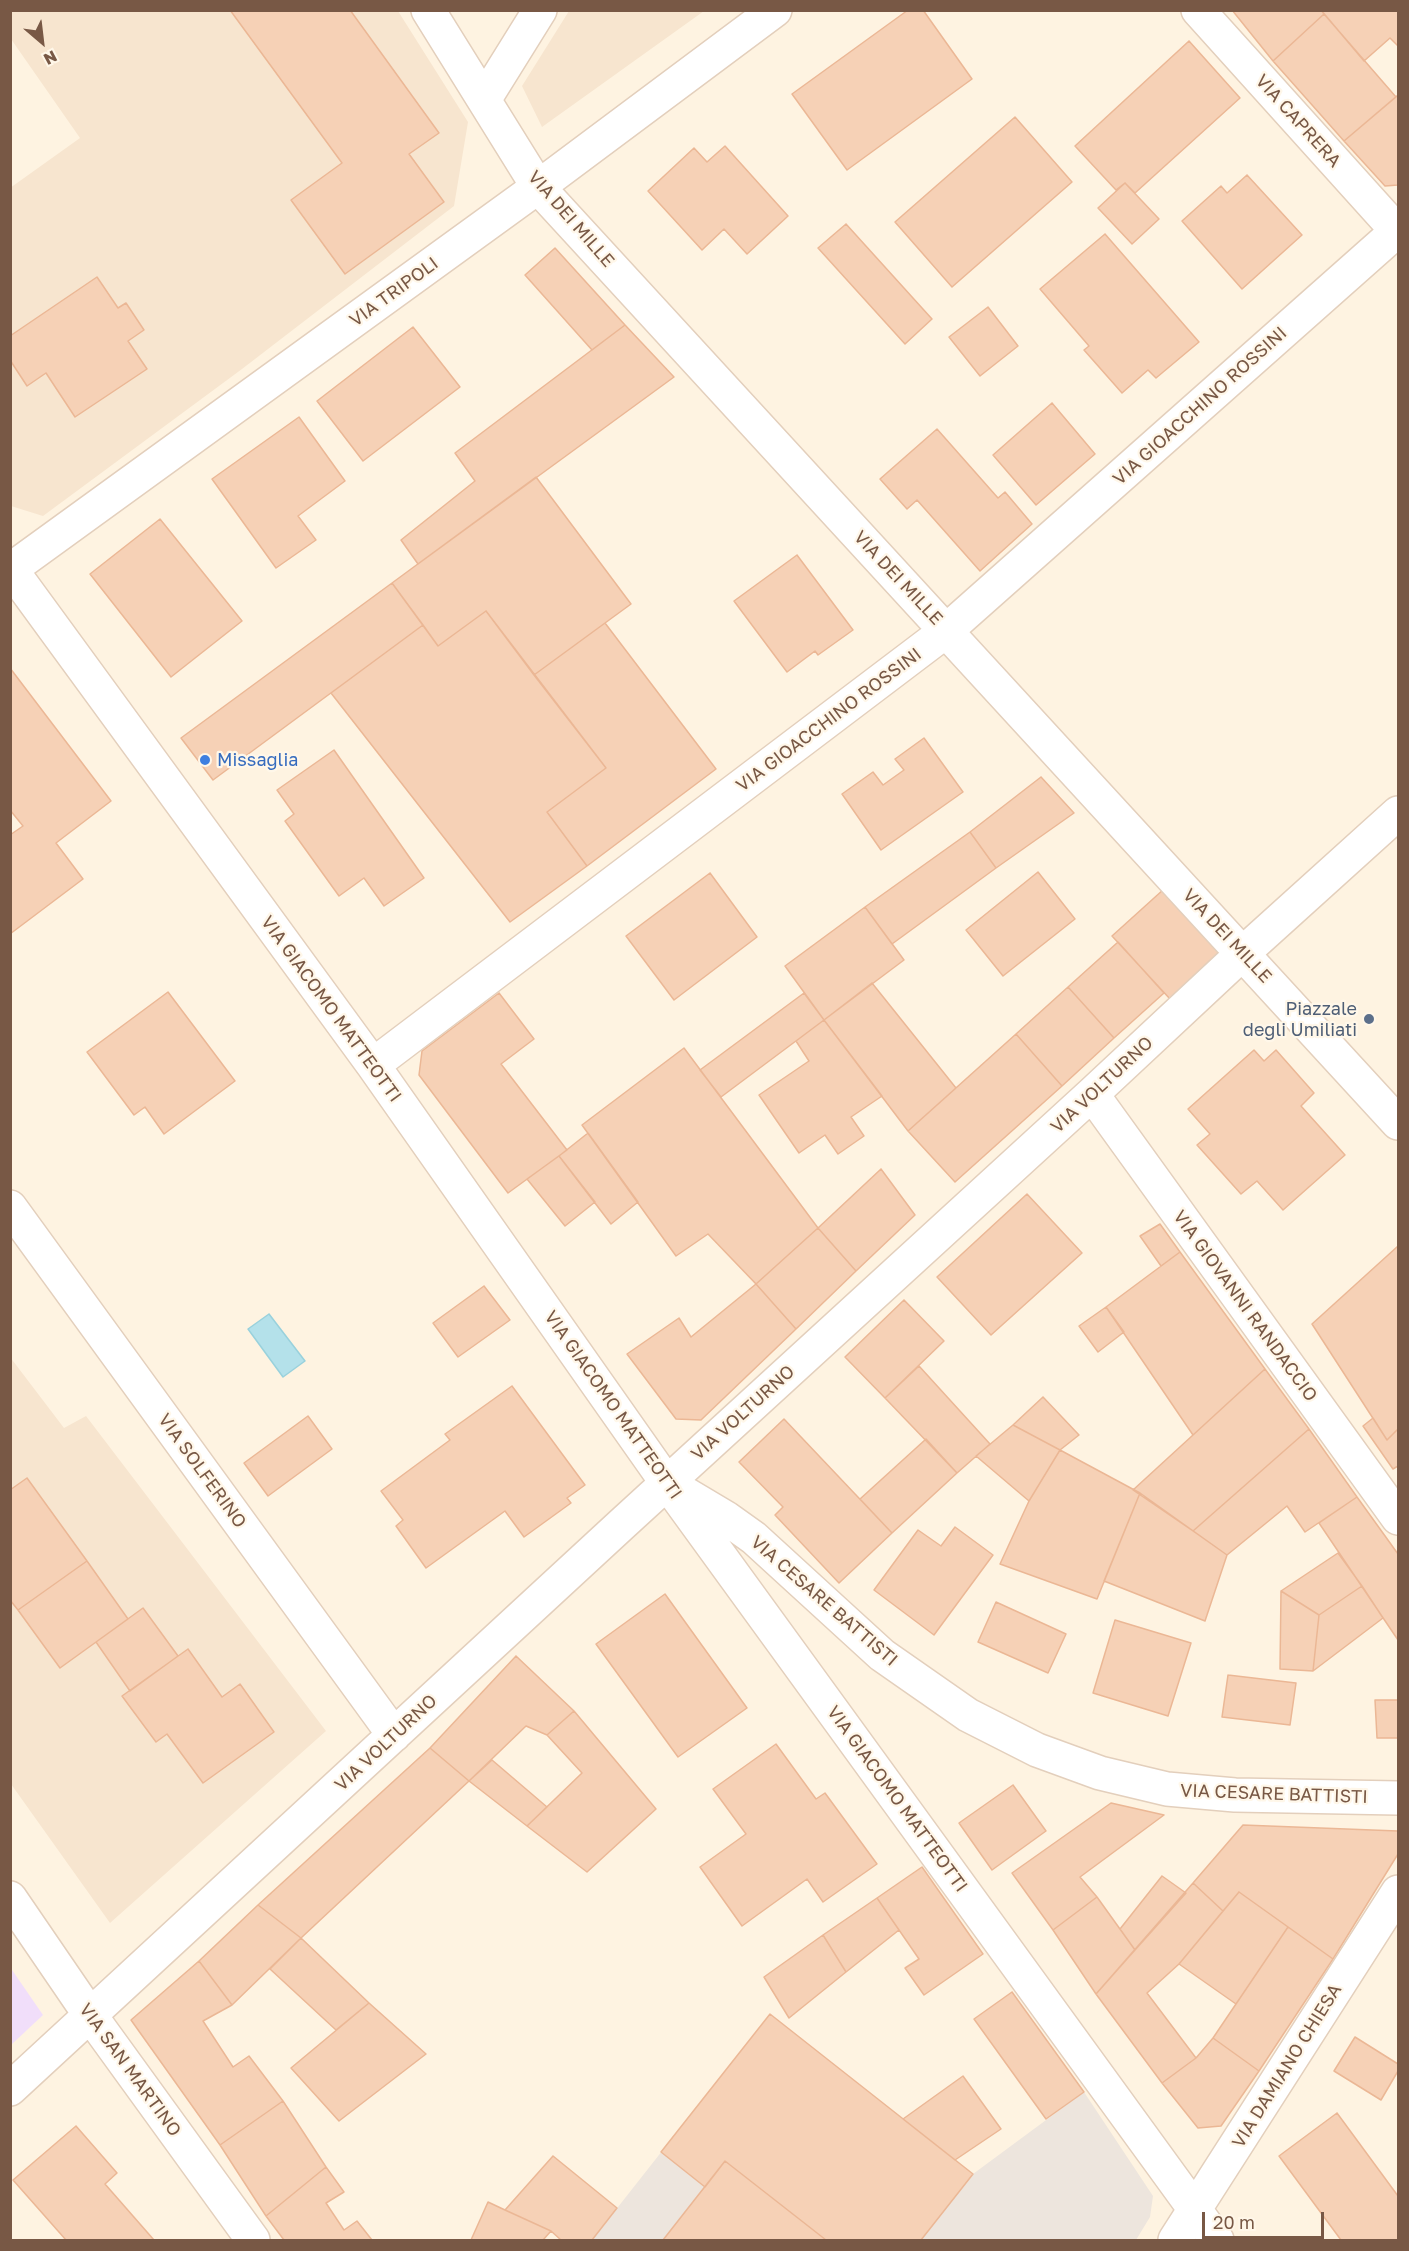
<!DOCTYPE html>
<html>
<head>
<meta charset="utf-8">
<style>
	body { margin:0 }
	#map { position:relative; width:1409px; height:2251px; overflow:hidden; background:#fef3e1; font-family:"Golos Text",sans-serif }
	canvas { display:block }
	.frame { position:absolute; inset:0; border:12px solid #785845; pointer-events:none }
	.north { position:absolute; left:12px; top:12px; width:60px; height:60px; -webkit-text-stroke:4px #fff7e9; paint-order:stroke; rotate:152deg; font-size:16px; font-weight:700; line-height:24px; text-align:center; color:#785845 }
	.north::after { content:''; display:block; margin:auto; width:21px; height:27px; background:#785845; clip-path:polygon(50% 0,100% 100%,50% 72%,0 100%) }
	.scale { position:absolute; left:1202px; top:2212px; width:122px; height:27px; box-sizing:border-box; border:3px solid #785845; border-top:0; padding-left:8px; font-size:18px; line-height:21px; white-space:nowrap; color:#785845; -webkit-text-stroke:4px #fff7e9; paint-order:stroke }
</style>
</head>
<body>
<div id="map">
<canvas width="1409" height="2251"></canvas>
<div class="frame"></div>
<div class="north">N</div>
<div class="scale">20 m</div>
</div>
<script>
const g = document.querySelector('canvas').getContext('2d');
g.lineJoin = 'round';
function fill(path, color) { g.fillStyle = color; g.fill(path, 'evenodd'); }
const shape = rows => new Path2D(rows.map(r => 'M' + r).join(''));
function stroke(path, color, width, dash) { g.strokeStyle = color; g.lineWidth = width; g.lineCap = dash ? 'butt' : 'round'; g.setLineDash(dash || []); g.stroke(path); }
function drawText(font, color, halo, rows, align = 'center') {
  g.font = font + ' "Golos Text",sans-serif'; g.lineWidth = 4.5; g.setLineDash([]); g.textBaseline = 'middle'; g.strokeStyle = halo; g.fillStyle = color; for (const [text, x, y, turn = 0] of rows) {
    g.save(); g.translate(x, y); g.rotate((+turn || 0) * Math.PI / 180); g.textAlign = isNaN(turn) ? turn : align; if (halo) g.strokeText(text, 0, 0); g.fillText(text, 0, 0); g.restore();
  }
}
const residential = shape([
	[11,11,398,11,468,122,454,206,242,369,43,516,11,506,10,188,80,138,11,39],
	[569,11,569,10,704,11,542,127,522,86],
	[10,1357,64,1428,86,1416,326,1731,110,1923,11,1784]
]);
const industrial = shape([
	[770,2014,973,2174,1084,2092,1153,2196,1150,2217,1136,2240,592,2240]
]);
const education = shape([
	[10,1967,43,2015,11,2045,10,2045]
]);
const water = shape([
	[269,1314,305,1361,283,1377,248,1329,269,1314]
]);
const building = shape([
	[230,10,350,10,439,133,409,154,444,202,345,274,291,200,342,163,230,10],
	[908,10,923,10,972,79,847,170,792,94,908,10],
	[1232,10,1321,10,1324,14,1273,61,1232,10],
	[1321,10,1398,10,1398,46,1390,38,1364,61,1321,10],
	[1324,14,1396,97,1344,141,1273,61,1324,14],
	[1189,41,1240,98,1135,193,1125,183,1116,190,1075,146,1189,41],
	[1398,95,1398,185,1385,186,1344,141,1398,95],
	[1015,117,1072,182,952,287,895,222,1015,117],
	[725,146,788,216,747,254,724,229,702,250,648,191,694,148,707,162,725,146],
	[1247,175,1302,235,1242,289,1182,221,1221,186,1227,193,1247,175],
	[1125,183,1159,219,1132,244,1098,208,1125,183],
	[846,224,932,319,905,344,818,248,846,224],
	[1105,234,1199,342,1156,378,1148,370,1122,393,1084,350,1089,346,1040,289,1105,234],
	[555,248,625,325,592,350,525,275,555,248],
	[97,277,118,308,126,303,144,330,128,341,147,369,75,417,46,373,27,386,10,360,10,336,97,277],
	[988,307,1018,346,980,376,949,337,988,307],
	[625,325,674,377,418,564,401,540,475,481,455,453,625,325],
	[413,327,460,387,363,461,317,401,413,327],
	[1052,403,1095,454,1036,505,993,455,1052,403],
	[299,417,345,481,298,516,316,540,276,568,212,479,299,417],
	[937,429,998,498,1005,492,1032,524,980,571,917,500,907,509,880,479,937,429],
	[536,477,631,604,534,675,486,611,438,646,392,583,536,477],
	[160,519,242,621,171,677,90,574,160,519],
	[797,555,853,630,818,655,815,651,787,672,734,601,797,555],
	[392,583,423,625,213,780,181,738,392,583],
	[486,611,606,768,547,812,587,866,510,922,331,693,423,625,438,646,486,611],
	[605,623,716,769,587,866,547,812,606,768,534,675,605,623],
	[10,668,111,801,56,843,83,879,10,934,10,835,23,826,10,810,10,668],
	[924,738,963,792,881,850,842,794,873,772,883,785,904,770,895,759,924,738],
	[334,750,424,878,384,906,364,878,339,896,285,821,294,814,277,790,334,750],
	[1041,777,1074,813,996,868,970,832,1041,777],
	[970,832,996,868,892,944,865,907,970,832],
	[1038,872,1075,919,1003,976,966,930,1038,872],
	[710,873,757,937,674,1000,626,936,710,873],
	[1164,889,1221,952,1170,999,1112,936,1164,889],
	[865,907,904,960,824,1020,785,966,865,907],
	[1118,942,1164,993,1114,1038,1068,987,1118,942],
	[872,983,956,1088,908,1131,824,1020,872,983],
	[1068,987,1114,1038,1062,1086,1016,1034,1068,987],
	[168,992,235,1081,164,1134,145,1107,134,1115,87,1052,168,992],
	[499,993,534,1039,501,1064,567,1150,508,1193,419,1075,422,1051,499,993],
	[804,993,824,1020,721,1097,700,1070,804,993],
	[824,1020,882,1096,851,1117,864,1136,838,1154,825,1135,799,1153,759,1095,809,1061,796,1041,824,1020],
	[1016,1034,1062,1086,955,1182,908,1131,1016,1034],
	[684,1048,818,1228,756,1284,708,1234,676,1256,582,1125,684,1048],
	[1254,1050,1264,1061,1276,1050,1314,1093,1301,1106,1345,1155,1283,1210,1257,1181,1241,1194,1197,1145,1210,1134,1188,1109,1254,1050],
	[588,1133,638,1202,611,1224,559,1156,588,1133],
	[559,1156,595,1202,565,1226,527,1179,559,1156],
	[881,1169,915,1215,856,1271,818,1228,881,1169],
	[1027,1194,1082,1253,991,1335,937,1277,1027,1194],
	[1160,1224,1180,1252,1161,1266,1140,1236,1160,1224],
	[818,1228,856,1271,796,1329,756,1284,818,1228],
	[1398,1246,1398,1429,1387,1440,1312,1324,1398,1246],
	[1180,1252,1265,1369,1193,1435,1106,1307,1180,1252],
	[756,1284,796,1329,701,1420,676,1419,627,1354,679,1318,691,1337,756,1284],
	[484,1286,510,1320,458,1357,433,1323,484,1286],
	[904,1300,944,1341,885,1398,845,1357,904,1300],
	[1106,1307,1124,1332,1098,1352,1079,1326,1106,1307],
	[919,1366,990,1444,957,1473,885,1398,919,1366],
	[1265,1369,1309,1429,1193,1531,1133,1490,1265,1369],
	[512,1386,585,1485,567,1498,571,1503,524,1537,505,1511,426,1568,396,1526,403,1520,381,1491,450,1440,445,1434,512,1386],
	[1043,1397,1079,1435,1060,1450,1013,1425,1043,1397],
	[308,1416,332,1449,268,1496,244,1463,308,1416],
	[1373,1418,1387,1440,1398,1429,1398,1466,1393,1469,1363,1426,1373,1418],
	[784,1419,892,1533,839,1583,775,1515,783,1507,739,1462,784,1419],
	[1013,1425,1060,1450,1029,1501,976,1456,1013,1425],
	[1309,1429,1357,1497,1305,1532,1287,1506,1227,1555,1193,1531,1309,1429],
	[926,1439,957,1473,892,1533,860,1499,926,1439],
	[1060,1450,1140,1493,1097,1599,1000,1564,1029,1501,1060,1450],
	[27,1478,87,1561,18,1610,10,1600,10,1490,27,1478],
	[1140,1493,1227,1555,1205,1621,1104,1581,1140,1493],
	[1357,1497,1398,1554,1398,1640,1319,1523,1357,1497],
	[955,1527,993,1555,934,1635,874,1590,918,1530,941,1546,955,1527],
	[1338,1553,1362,1586,1319,1615,1281,1591,1338,1553],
	[87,1561,128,1619,60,1668,18,1610,87,1561],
	[1362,1586,1383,1618,1313,1671,1319,1615,1362,1586],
	[1281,1591,1319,1615,1313,1671,1280,1669,1281,1591],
	[665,1594,747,1708,678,1757,596,1644,665,1594],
	[996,1602,1066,1634,1048,1673,978,1642,996,1602],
	[143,1608,178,1656,130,1691,96,1642,143,1608],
	[1115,1620,1191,1643,1168,1716,1093,1693,1115,1620],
	[188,1649,222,1697,240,1684,274,1732,203,1783,167,1734,156,1742,122,1696,188,1649],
	[516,1656,574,1711,547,1735,526,1726,469,1781,430,1748,516,1656],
	[1228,1675,1296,1683,1290,1725,1222,1717,1228,1675],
	[1375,1700,1398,1700,1398,1738,1377,1738,1375,1700],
	[574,1711,656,1809,587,1872,527,1826,582,1773,547,1735,574,1711],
	[776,1744,816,1799,825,1793,877,1864,823,1902,807,1879,742,1926,700,1867,746,1834,713,1789,776,1744],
	[430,1748,469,1781,301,1938,258,1905,430,1748],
	[492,1760,547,1807,527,1826,469,1781,492,1760],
	[1013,1785,1046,1831,992,1870,959,1823,1013,1785],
	[1111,1803,1164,1815,1080,1877,1097,1897,1053,1930,1012,1873,1111,1803],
	[1243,1825,1398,1831,1398,1854,1333,1959,1239,1892,1223,1911,1193,1883,1243,1825],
	[922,1867,983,1954,924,1995,905,1968,919,1959,877,1898,922,1867],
	[1162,1876,1186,1893,1135,1950,1120,1929,1162,1876],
	[1193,1883,1223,1911,1179,1964,1147,1993,1196,2058,1162,2083,1096,1994,1193,1883],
	[1239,1892,1288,1927,1236,2004,1179,1964,1239,1892],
	[1097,1897,1135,1950,1096,1994,1053,1930,1097,1897],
	[877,1898,899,1930,846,1972,823,1935,877,1898],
	[258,1905,301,1938,232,2005,199,1961,258,1905],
	[1288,1927,1333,1959,1259,2071,1213,2038,1288,1927],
	[823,1935,846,1972,789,2018,764,1977,823,1935],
	[301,1938,369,2003,336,2030,270,1969,301,1938],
	[199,1961,232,2005,203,2021,233,2067,249,2056,283,2101,220,2145,131,2020,199,1961],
	[1012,1992,1084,2092,1046,2119,974,2019,1012,1992],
	[369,2003,426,2054,339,2121,291,2068,369,2003],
	[770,2014,973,2174,921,2240,826,2240,725,2161,705,2187,661,2152,770,2014],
	[1355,2037,1398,2064,1398,2071,1381,2100,1334,2071,1355,2037],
	[1213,2038,1259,2071,1221,2126,1198,2128,1162,2083,1196,2058,1213,2038],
	[963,2076,1001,2129,955,2160,903,2119,963,2076],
	[283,2101,326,2167,266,2216,220,2145,283,2101],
	[1337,2113,1398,2196,1398,2240,1341,2240,1279,2156,1337,2113],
	[76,2126,117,2173,105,2184,154,2240,66,2240,13,2180,76,2126],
	[553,2156,617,2208,592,2240,561,2240,551,2231,505,2210,553,2156],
	[725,2161,826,2240,663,2240,725,2161],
	[326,2167,344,2192,326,2203,344,2230,357,2221,372,2240,284,2240,266,2216,326,2167],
	[488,2202,505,2210,551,2231,543,2240,471,2240,488,2202]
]);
const minor = shape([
	[428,10,538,187,1398,1123],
	[1198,10,1398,232],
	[484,100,540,10],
	[10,568,373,1065,667,1483,1217,2240],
	[10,570,538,187,775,10],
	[373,1065,946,631,1398,230],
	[1092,1094,1398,1518],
	[10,1207,394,1735],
	[679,1490,726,1518,754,1538,882,1655,968,1715,1037,1750,1100,1773,1167,1789,1235,1795,1398,1798],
	[10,1898,90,2015,253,2240],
	[10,2089,621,1525,1092,1094,1243,953,1398,813],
	[1175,2240,1398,1892]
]);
const markers = [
	[205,760,6,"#3f7fe0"],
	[1369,1019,6,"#5c6f8a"]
];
const streetNames = [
	["VIA CAPRERA",1298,121,48],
	["VIA DEI MILLE",571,219,49],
	["VIA TRIPOLI",394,292,-36],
	["VIA GIOACCHINO ROSSINI",1200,406,-42],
	["VIA DEI MILLE",898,578,47],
	["VIA GIOACCHINO ROSSINI",829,720,-37],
	["VIA DEI MILLE",1227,936,47],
	["VIA GIACOMO MATTEOTTI",331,1009,54],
	["VIA VOLTURNO",1102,1085,-43],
	["VIA GIOVANNI RANDACCIO",1245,1306,54],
	["VIA GIACOMO MATTEOTTI",613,1405,55],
	["VIA VOLTURNO",743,1413,-42],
	["VIA SOLFERINO",202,1471,54],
	["VIA CESARE BATTISTI",824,1601,41],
	["VIA VOLTURNO",386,1743,-43],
	["VIA CESARE BATTISTI",1274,1794,2],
	["VIA GIACOMO MATTEOTTI",897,1799,54],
	["VIA DAMIANO CHIESA",1287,2066,-58],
	["VIA SAN MARTINO",130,2070,54]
];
const shopNames = [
	["Missaglia",217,760]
];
const serviceNames = [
	["Piazzale",1357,1009],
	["degli Umiliati",1357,1030]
];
fill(residential, '#f7e5cf');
fill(industrial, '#ede5dd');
fill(education, '#f1defa');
fill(water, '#b4e1ea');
stroke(water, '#99d1dc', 1.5);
fill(building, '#f6d1b6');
stroke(building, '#ebb795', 1.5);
stroke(minor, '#e3cfbc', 36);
stroke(minor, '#fff', 33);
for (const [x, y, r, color] of markers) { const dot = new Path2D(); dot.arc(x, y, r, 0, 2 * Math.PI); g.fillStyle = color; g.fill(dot); stroke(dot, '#fff7e9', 2); }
drawText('18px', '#785845', '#fff7e9', streetNames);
drawText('18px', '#366cbe', '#fff7e9', shopNames, 'left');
drawText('18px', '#4e5e75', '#fff7e9', serviceNames, 'right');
</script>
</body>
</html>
